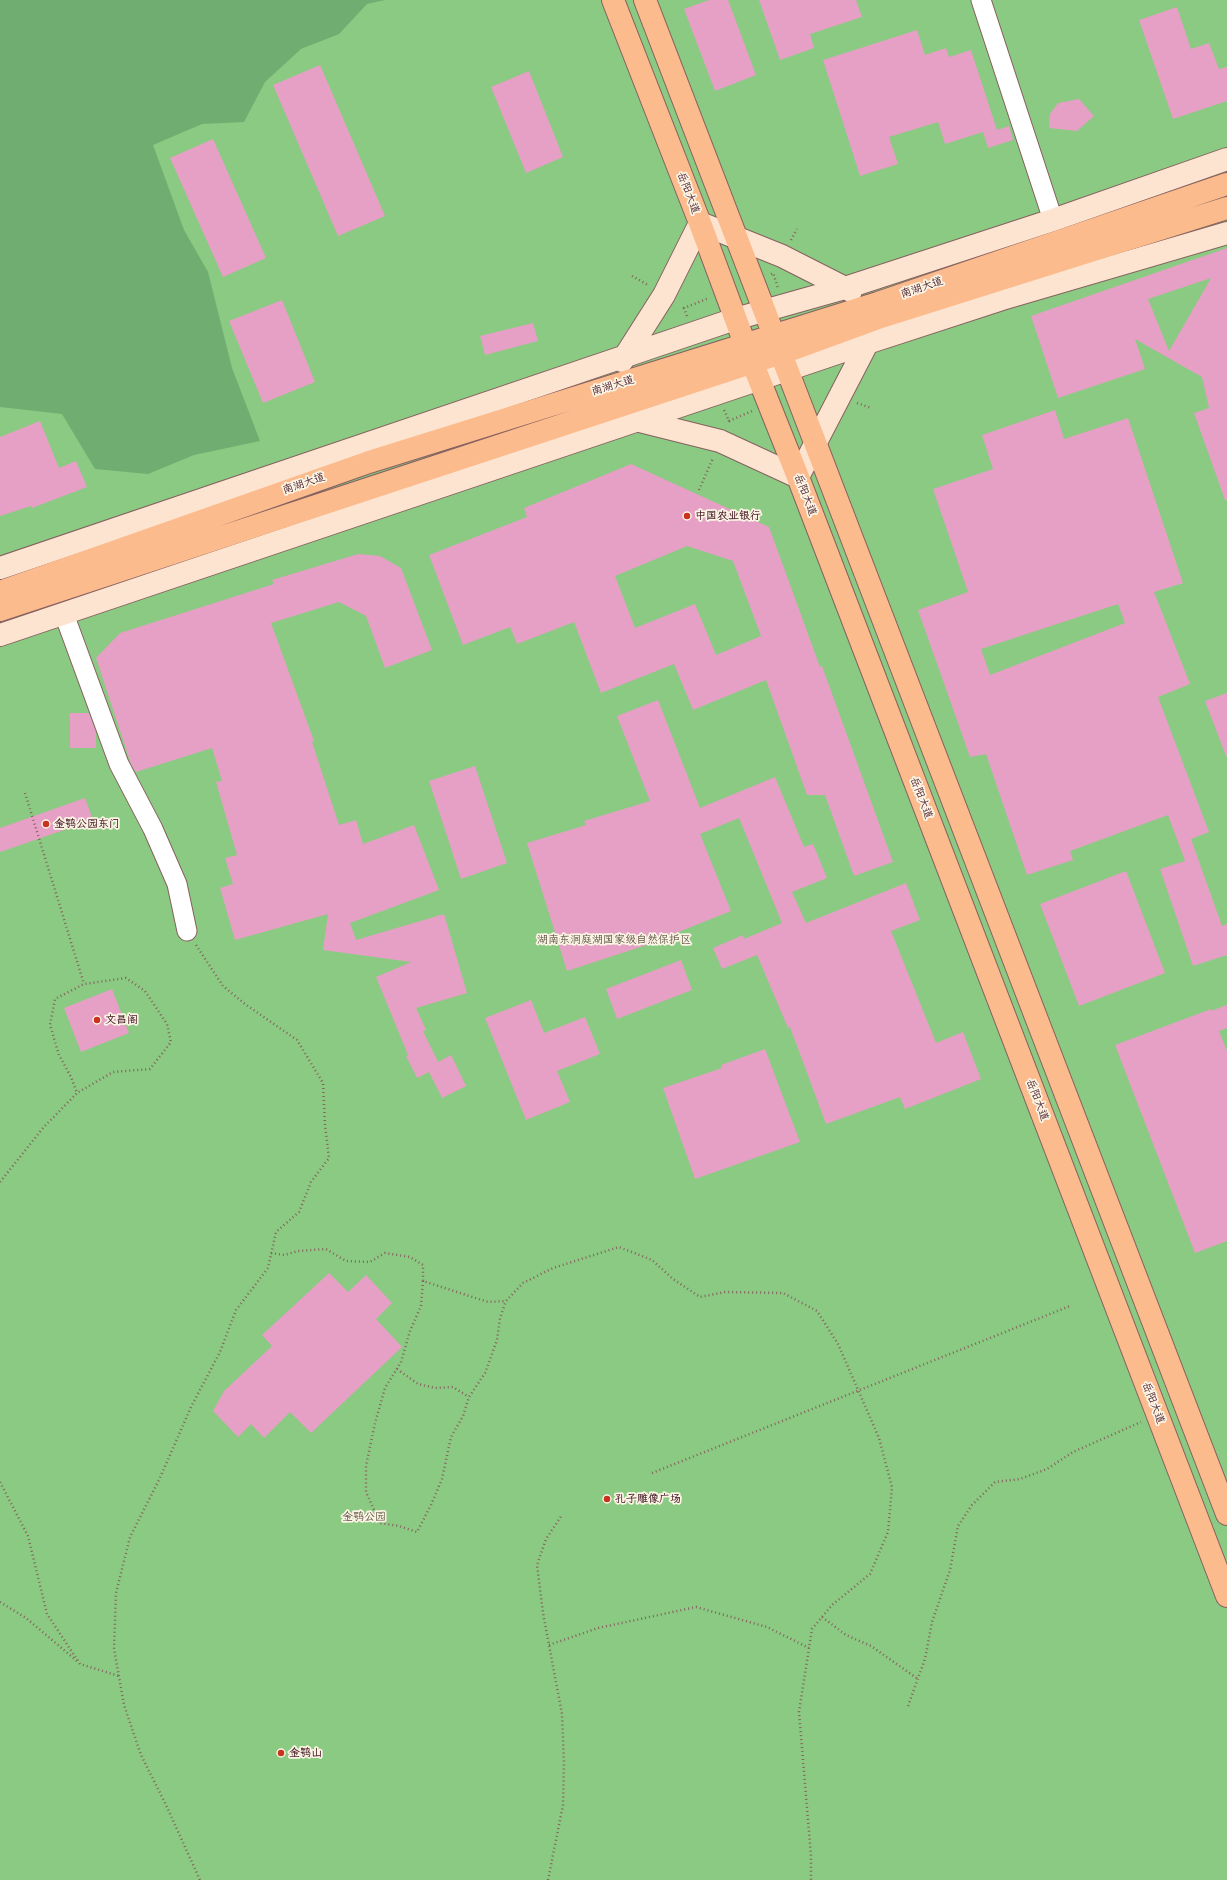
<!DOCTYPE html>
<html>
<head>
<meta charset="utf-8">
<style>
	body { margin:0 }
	canvas { display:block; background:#f4dcbf }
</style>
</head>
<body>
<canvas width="1227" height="1880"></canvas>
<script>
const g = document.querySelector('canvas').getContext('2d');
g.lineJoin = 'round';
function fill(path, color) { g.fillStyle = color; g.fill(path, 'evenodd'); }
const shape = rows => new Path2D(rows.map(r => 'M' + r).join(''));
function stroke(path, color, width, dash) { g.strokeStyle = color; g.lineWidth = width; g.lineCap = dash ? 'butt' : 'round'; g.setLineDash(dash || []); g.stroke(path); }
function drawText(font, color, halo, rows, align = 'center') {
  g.font = font + ' Sriracha,"LXGW WenKai TC",sans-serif'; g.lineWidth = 3.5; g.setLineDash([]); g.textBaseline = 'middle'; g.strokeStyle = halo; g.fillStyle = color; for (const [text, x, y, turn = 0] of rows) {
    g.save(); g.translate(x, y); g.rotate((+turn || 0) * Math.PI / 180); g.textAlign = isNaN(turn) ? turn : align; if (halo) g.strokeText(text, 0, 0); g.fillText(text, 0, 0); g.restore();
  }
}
const green = shape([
	[0,0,1227,0,1227,1880,0,1880]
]);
const forest = shape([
	[0,0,385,0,367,4,339,34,301,49,265,82,244,122,202,124,153,145,184,230,208,272,232,368,260,441,194,455,148,474,95,469,62,414,0,407]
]);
const building = shape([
	[709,0,728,0,756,75,715,91,684,9],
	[759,0,856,0,862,17,810,34,814,48,780,60],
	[1177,7,1191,49,1209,43,1219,69,1227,67,1227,101,1173,119,1139,20],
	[917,30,925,55,946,48,949,57,971,50,997,130,1009,126,1013,140,988,148,983,132,945,144,938,122,889,137,898,164,860,176,823,60],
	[320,65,385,216,338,236,273,85],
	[529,71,563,157,526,173,491,87],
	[1079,99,1094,116,1077,131,1049,128,1050,114,1058,103],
	[213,139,266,258,223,277,170,158],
	[1227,248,1227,500,1225,500,1194,413,1209,408,1202,377,1135,339,1145,369,1058,398,1031,316],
	[1211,278,1169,351,1148,299],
	[282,300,315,382,263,403,229,321],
	[533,323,538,341,485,355,480,336],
	[1055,410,1064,439,1128,418,1183,583,1154,592,1190,684,1158,697,1209,832,1191,839,1222,926,1227,924,1227,955,1193,966,1160,869,1185,861,1168,815,1070,851,1073,860,1027,875,986,754,970,757,918,610,968,592,933,489,993,469,982,435],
	[1118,604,1125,623,990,675,981,649],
	[40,421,59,468,76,461,87,487,32,508,31,506,0,516,0,437],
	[631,464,769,527,820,667,822,666,893,862,854,876,825,795,807,795,766,680,693,710,674,664,601,693,574,622,517,644,510,627,463,645,429,555,527,517,524,508],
	[687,546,733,561,761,636,716,655,695,604,635,628,615,576],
	[358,554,380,556,401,568,432,650,385,668,366,616,339,602,271,623,314,741,312,742,339,825,356,820,363,844,414,825,439,890,350,923,356,940,444,914,467,993,416,1008,426,1030,423,1031,438,1062,451,1055,466,1086,442,1098,429,1072,417,1078,406,1056,408,1055,376,977,411,962,323,950,328,914,235,940,220,888,233,884,225,858,237,855,216,782,222,781,212,748,136,772,131,764,96,658,120,633,274,584,272,580],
	[1227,693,1227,755,1226,756,1205,701],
	[658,700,700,808,775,777,804,847,813,844,827,878,792,892,806,923,906,883,920,920,891,931,936,1043,963,1032,981,1079,905,1109,900,1097,826,1124,790,1027,788,1028,757,955,722,969,713,948,743,935,744,939,782,923,739,818,700,834,731,911,671,935,671,937,567,971,527,843,586,825,584,821,650,801,617,716],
	[70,713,89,713,96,732,96,748,70,748],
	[475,766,507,863,461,879,429,781],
	[85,798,93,820,0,852,0,828],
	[1126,871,1165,973,1079,1006,1040,904],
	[681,960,692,990,617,1019,606,989],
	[112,989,129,1033,81,1052,64,1008],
	[531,1000,544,1033,585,1017,600,1054,557,1071,570,1102,526,1120,485,1018],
	[1227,1005,1227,1028,1219,1031,1227,1051,1227,1241,1195,1253,1115,1045,1211,1009,1211,1011],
	[765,1049,800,1142,695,1179,663,1088,722,1068,721,1065],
	[329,1273,348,1292,366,1275,392,1303,376,1319,402,1347,311,1433,290,1412,264,1438,251,1424,238,1437,213,1411,224,1391,272,1346,262,1335]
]);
const path = shape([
	[791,240,797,229],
	[771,274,773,273,778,288],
	[632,276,648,285],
	[687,316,684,308,709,298],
	[857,403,871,408],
	[724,410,729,421,727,424],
	[729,421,752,411],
	[699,490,713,458],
	[25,793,84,984],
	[196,945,223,986,245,1004,297,1040,323,1083,325,1125,329,1158,311,1182,299,1212,276,1232,268,1268,236,1310,220,1352,191,1407,159,1480,130,1537,116,1593,114,1649,124,1705,141,1755,166,1805,200,1880],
	[0,1182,43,1128,77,1093,71,1077,59,1055,50,1025,55,999,84,984,126,978,145,991,167,1024,171,1042,150,1069,113,1072,77,1093],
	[271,1253,284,1255,298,1251,326,1249,346,1261,370,1262,385,1253,410,1257,423,1265,423,1281,488,1302,506,1301,523,1283,553,1268,619,1247,652,1260,673,1279,700,1297,725,1292,783,1293,817,1311,838,1344,879,1438,892,1487,888,1532,870,1574,832,1605,812,1629,799,1712,811,1856,811,1880],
	[423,1281,421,1306,410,1331,401,1362,385,1388,375,1423,366,1466,366,1492,380,1523,399,1526,417,1532,431,1505,442,1479,451,1437,463,1416,469,1397,485,1373,497,1340,500,1318,506,1301],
	[397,1369,418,1384,435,1388,453,1387,469,1397],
	[652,1473,1070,1306],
	[0,1482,28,1536,47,1614,80,1664,119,1676],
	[0,1602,26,1618,77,1661],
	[822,1617,846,1635,871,1646,918,1679],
	[549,1645,598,1628,696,1607,767,1627,809,1648],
	[908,1706,925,1659,932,1622,950,1570,958,1526,972,1505,995,1482,1020,1479,1047,1469,1073,1452,1141,1422],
	[548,1880,563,1805,564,1763,562,1714,543,1613,537,1565,546,1539,562,1515]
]);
const street = shape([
	[981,0,1053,220],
	[64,614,119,764,153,829,177,884,187,931]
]);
const secondary = shape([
	[622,361,664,295,700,223,782,256,851,291],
	[636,420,720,441,798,477,871,336],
	[0,568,735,319,845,288,1053,220,1227,159],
	[0,635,867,343,1002,299,1227,233]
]);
const primary = shape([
	[613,0,700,223,745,344,798,477,1227,1596],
	[645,0,1227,1514],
	[0,592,369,462,878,303,1227,184],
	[0,610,799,347,881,317,1227,208]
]);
const markers = [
	[687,516,4,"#c8321e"],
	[46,824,4,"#c8321e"],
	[97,1020,4,"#c8321e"],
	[607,1499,4,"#c8321e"],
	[281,1753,4,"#c8321e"]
];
const streetNames = [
	["岳阳大道",688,193,69],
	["南湖大道",922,288,-19],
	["南湖大道",613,386,-17],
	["南湖大道",304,484,-19],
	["岳阳大道",805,495,69],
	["岳阳大道",921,798,69],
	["岳阳大道",1037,1100,69],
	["岳阳大道",1153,1403,69]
];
const poiNames = [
	["中国农业银行",695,516],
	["金鹗公园东门",54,824],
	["文昌阁",105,1020],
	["孔子雕像广场",615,1499],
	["金鹗山",289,1753]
];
const parkNames = [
	["湖南东洞庭湖国家级自然保护区",614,940],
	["金鹗公园",364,1517]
];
fill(green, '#8aca82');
fill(forest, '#6fae70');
fill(building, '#e6a0c5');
stroke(street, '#86615f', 21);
stroke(secondary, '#86615f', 24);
stroke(primary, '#86615f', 24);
stroke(path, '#86615f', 2.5, [1, 3]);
stroke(street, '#fff', 19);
stroke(secondary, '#fde4d1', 22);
stroke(primary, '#fbbb8d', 22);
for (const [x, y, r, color] of markers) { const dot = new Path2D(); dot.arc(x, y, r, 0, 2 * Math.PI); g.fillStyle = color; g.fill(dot); stroke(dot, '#fcf5e5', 1.5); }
drawText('11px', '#4a1f2b', '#fcf5e5', streetNames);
drawText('bold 11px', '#4a1f2b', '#fcf5e5', poiNames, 'left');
drawText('11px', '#5d5245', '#fcf5e5', parkNames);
</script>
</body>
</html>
